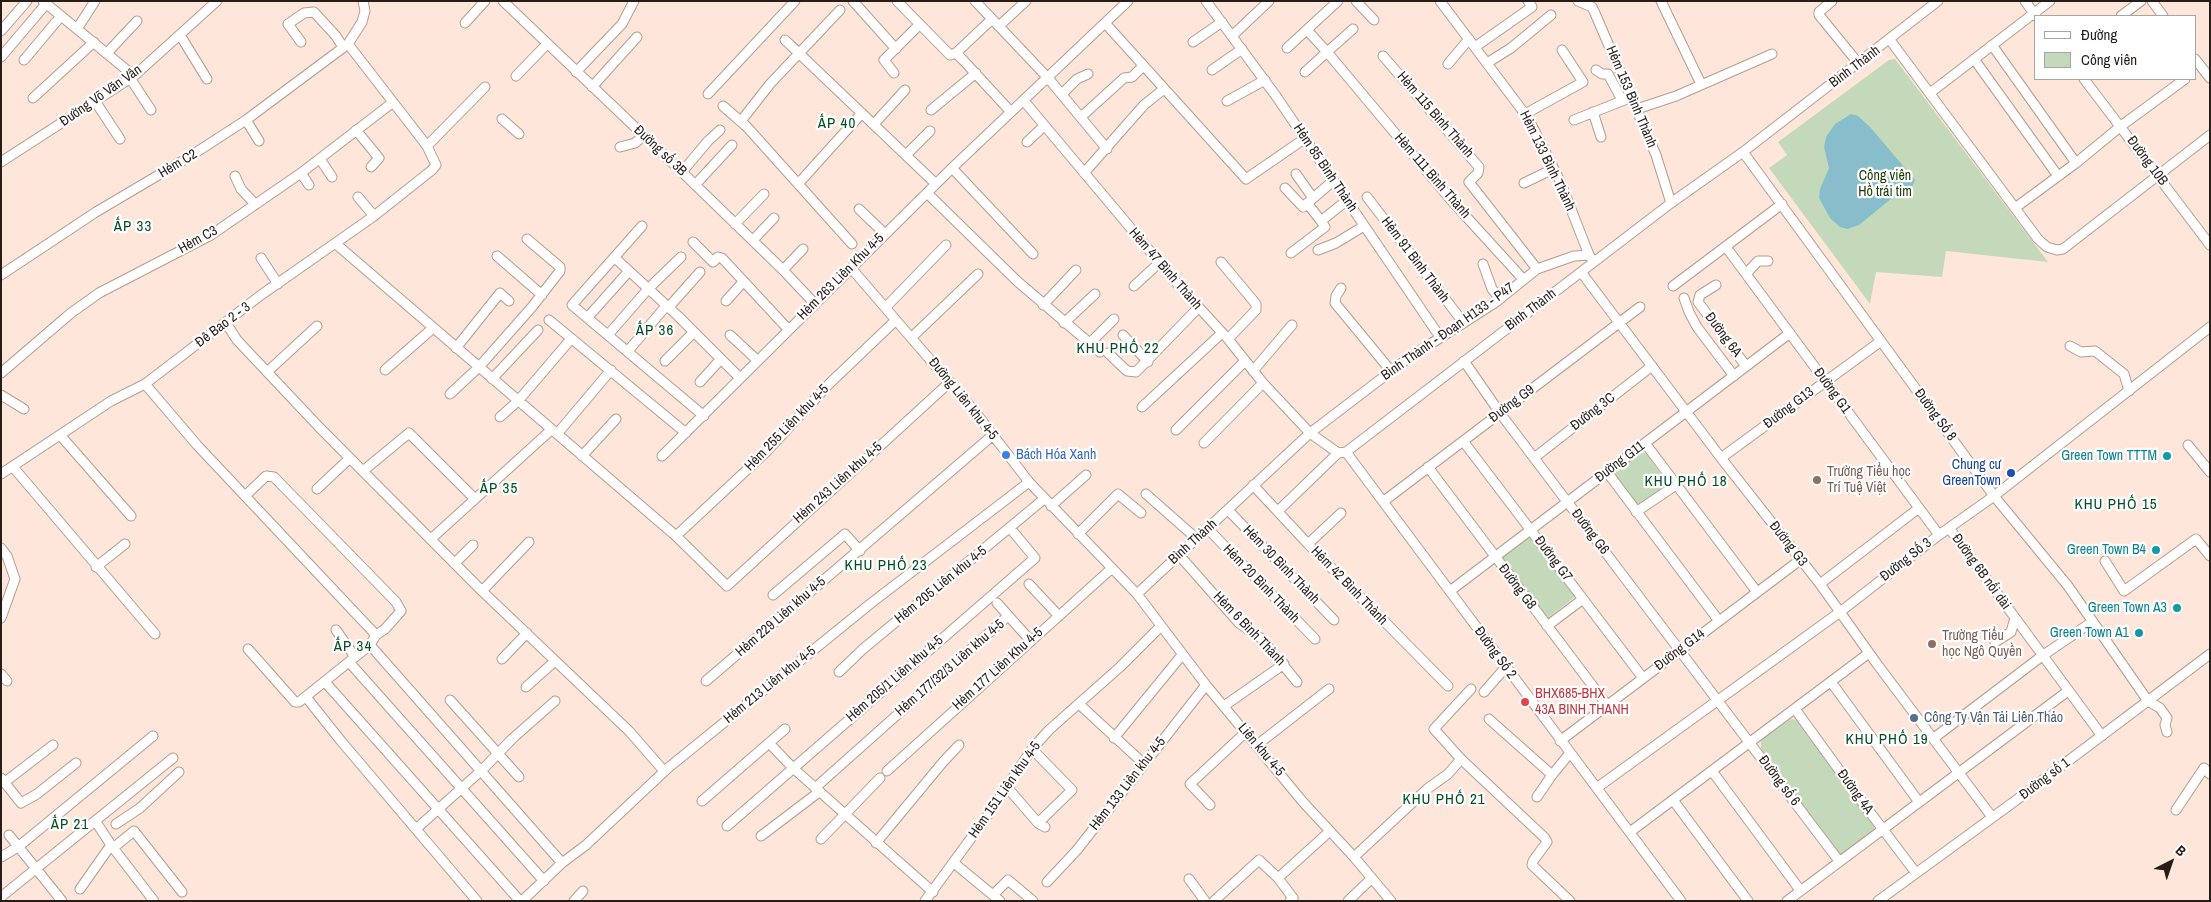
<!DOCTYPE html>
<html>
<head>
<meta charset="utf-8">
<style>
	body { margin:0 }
	#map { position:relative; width:2211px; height:902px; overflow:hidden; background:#fee7da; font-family:"Archivo Narrow",sans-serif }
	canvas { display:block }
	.frame { position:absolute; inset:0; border:2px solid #271d18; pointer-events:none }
	.legend { position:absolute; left:2034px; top:15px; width:162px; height:65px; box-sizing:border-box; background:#fff; border:1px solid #a9a5a3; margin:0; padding:6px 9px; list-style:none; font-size:15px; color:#271d18 }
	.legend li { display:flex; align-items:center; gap:10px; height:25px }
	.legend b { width:25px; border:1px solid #a9a5a3 }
	.north { position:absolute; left:2146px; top:837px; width:50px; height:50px; -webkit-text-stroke:4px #fff; paint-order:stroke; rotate:41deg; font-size:14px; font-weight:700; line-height:20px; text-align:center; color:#271d18 }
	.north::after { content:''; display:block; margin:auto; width:18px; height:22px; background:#271d18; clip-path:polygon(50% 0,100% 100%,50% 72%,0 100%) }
</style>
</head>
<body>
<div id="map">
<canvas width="2211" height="902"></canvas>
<div class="frame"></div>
<ul class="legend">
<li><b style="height:6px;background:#fff"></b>Đường</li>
<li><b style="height:14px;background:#c4d9b9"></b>Công viên</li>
</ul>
<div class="north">B</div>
</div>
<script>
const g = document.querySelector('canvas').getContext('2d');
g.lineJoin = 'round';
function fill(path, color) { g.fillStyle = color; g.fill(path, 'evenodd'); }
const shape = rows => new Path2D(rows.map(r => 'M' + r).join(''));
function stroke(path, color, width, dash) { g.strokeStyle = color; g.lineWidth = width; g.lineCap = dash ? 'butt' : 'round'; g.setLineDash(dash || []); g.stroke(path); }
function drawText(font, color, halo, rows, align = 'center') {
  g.font = font + ' "Archivo Narrow",sans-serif'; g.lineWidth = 4.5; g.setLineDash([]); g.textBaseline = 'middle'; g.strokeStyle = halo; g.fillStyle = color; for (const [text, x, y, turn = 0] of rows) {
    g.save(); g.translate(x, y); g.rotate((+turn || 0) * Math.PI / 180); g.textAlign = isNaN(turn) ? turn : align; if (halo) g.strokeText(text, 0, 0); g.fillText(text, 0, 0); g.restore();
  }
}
const green = shape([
	[1895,59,2048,262,1946,251,1942,277,1876,272,1870,304,1769,168,1787,155,1778,142,1889,60],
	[1639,452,1647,454,1666,482,1666,487,1640,505,1636,505,1615,477,1615,470],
	[1529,535,1576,596,1547,619,1501,558],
	[1791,719,1798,720,1874,822,1874,831,1842,855,1837,853,1761,750,1761,739]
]);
const water = shape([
	[1851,114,1858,116,1871,128,1915,180,1913,185,1892,198,1859,225,1847,229,1840,227,1830,218,1819,198,1820,189,1829,168,1824,147,1826,137,1835,124]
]);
const minor = shape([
	[43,1,134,76],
	[503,1,682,172,783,270,814,303],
	[853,1,896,49],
	[897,1,950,55,956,53,964,61,1011,112],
	[975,1,1048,78,1107,149],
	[1206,1,1276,96,1440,337],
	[1356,1,1374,20],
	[1440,1,1528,118,1560,181,1589,255],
	[1578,1,1592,7,1594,11,1656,155,1671,203],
	[1661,1,1701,84],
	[1832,1,1819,12,1819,15,1859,64],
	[2025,1,2036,16],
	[2152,1,2163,16],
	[2121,16,2141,1],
	[465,23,485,1],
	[1105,23,1246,179,1304,139],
	[999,26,1026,1],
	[77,29,95,1],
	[1307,30,1327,52,1353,29],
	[1,31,27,1],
	[180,35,207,79],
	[1232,36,1269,1],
	[785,40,936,184],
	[1890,40,2038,239,2047,247,2057,250,2063,249,2210,135],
	[301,42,288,24,304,13,314,12,336,36,343,47],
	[1193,42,1222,22],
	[1992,45,2076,163],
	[1475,47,1532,7,1528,1],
	[1287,48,1338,1],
	[107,53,137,21],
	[956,53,992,19],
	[1383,56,1479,167,1478,173,1469,182,1537,269],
	[1,57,46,4],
	[1974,59,2058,176],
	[2195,59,2210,78],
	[24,60,61,16],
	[1487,63,1511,48,1551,15],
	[1448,64,1469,39],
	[1212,70,1242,49],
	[1596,70,1602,74,1608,74,1622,100],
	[576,72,622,24,634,1],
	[1305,72,1327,52,1451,200,1523,279],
	[894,73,884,60,919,25],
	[516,76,547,44],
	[130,78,151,110],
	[2084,79,2210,245],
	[592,87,637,37],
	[1930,93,2050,1],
	[708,94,795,1],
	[1062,94,1077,79,1088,74],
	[33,98,94,42],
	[95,101,120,139],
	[1024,101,1181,288,1228,339,1263,383,1310,433,1407,359,1496,302,1537,269,1574,256,1589,255,1594,262],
	[1227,101,1265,80],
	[723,106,747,127,852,244],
	[1637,109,1676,96,1772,54],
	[931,110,976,73],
	[1593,112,1601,137],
	[1525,114,1583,82,1562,50],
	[1081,117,1124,78,1132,77,1143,66],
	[502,119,519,134],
	[246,120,259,141],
	[1574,120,1632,97],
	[741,121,770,84,840,10],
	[874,124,905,90],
	[356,130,379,158,371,167],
	[1027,142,1044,126],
	[427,146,485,87],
	[620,147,635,143,643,136],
	[1743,152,1994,496,2068,586,2148,701,2160,708,2167,718,2165,725,2167,732],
	[906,155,930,131],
	[320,159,332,177],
	[1,162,134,76,217,1],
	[952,168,1033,254],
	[682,172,708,141,720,130],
	[301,173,309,185],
	[1084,173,1144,105,1164,89],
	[1296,174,1313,198],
	[235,176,241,189,255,204],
	[1524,183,1553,169],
	[798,184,862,113],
	[695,185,732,145],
	[1285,188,1303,207,1333,181],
	[927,193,1017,281,1100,352],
	[358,197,374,216],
	[1367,197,1463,322],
	[1307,203,1321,221],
	[2015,208,2076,163,2121,126,2185,79],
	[859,209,885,234],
	[735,224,764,194],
	[642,226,572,305,704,416],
	[753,240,774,218],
	[693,242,713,262,718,257,722,258,788,329],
	[336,244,676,536,727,586,950,382],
	[1726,247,1939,535],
	[1318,250,1336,243,1364,226],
	[1291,253,1325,227,1321,221,1346,201],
	[497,256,542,295],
	[261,258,278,284],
	[615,258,678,316,740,378],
	[1221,262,1256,304,1256,310,1228,339],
	[1483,264,1492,289,1500,299],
	[851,268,976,413,1029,482,1137,594,1206,685,1303,802,1354,857,1391,901],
	[783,270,803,249],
	[1581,272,1721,458,1820,584,1877,664,1992,817],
	[1746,274,1758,261,1768,261],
	[1,275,96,212,189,157,246,120,348,44,362,22,365,11,363,1],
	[1716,285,1700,295,1698,302,1746,366],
	[1134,286,1159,263],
	[1673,286,1782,204],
	[1341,288,1336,296,1335,303,1391,371],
	[1684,298,1689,312,1697,327,1734,376],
	[726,301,743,282],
	[1043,305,1076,270],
	[886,307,946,245],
	[668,308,700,272],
	[588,317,629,271],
	[549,320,686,433],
	[226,323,237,340,319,427,482,591,629,731,664,771],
	[1064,323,1095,294],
	[608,335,648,289,681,257],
	[730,335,757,360],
	[1123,335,1148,362],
	[912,337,978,274],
	[1090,343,1114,319],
	[2070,346,2081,352,2095,351,2124,374,2129,391],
	[456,348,500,293,509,301],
	[628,351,666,306],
	[1108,353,1127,371,1136,372,1198,308],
	[665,361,693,333],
	[1464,361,1500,413,1839,861],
	[385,370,433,328],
	[1253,371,1292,325],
	[267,372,317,326],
	[1,373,71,313,99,293,211,235,301,173,392,103],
	[492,379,538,330],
	[700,382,720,360],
	[145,384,197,445,376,635,370,645,299,702,295,702,248,649],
	[450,394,479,367,532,307,560,271,560,267,527,239],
	[1,395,24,409],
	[1142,407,1222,333],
	[500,417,518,401,571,339],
	[1176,430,1245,361],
	[557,434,611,370],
	[60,435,131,516],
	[1463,441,1643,678],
	[1204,443,1263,383],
	[1645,443,1757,592],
	[2188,445,2210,472],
	[1346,452,1681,901],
	[582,456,616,419],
	[662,456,952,168,1128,1],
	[1534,458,1652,366],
	[1721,458,1881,341],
	[13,467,155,634],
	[1428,467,1607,705],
	[363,471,409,433,475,499],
	[1607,472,1719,621],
	[1,474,111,401,145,384,261,295,374,216,432,170,436,165,427,146,348,44],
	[1253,485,1308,544,1448,686],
	[317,489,350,458],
	[1146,494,1197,539],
	[245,496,266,476,274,477,396,602,401,611,385,629,376,635],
	[1384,501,1640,307],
	[1051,506,1086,475],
	[1228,510,1334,620],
	[1278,511,1338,453],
	[1636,512,1676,485],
	[1949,528,2102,736],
	[1208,529,1315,639],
	[1078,534,1118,494,1141,513],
	[676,536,766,452,830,383,896,320],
	[431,539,551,430],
	[1308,544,1341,513],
	[1,548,7,556,15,579,1,618],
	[1179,555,1239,623,1262,639,1297,682],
	[2105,561,2124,591,2196,539,2210,556],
	[455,563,473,545],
	[96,567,125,544],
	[1029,584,1058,615],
	[1820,584,1919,508],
	[482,591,529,542],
	[1450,591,1790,333],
	[1137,594,1310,433,1338,453,1346,452,1671,203,1743,152,1938,1],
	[773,595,845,534,860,551],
	[997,603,1030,640],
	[1547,626,1583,599],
	[336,630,355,657],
	[1995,642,2011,632,2015,618],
	[370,645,562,863],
	[502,659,527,633],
	[349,662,544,881],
	[839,672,863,649,1044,499],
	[1,674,7,681],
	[706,681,993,435],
	[325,682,520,901],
	[1831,682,1919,802],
	[526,687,555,661],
	[1484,692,1506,667],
	[306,697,341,741,477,901],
	[450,700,519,777],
	[1079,704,1143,763],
	[1224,706,1284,664],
	[1795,709,1863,803,1916,873],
	[1489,719,1552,775],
	[1114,738,1182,655],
	[1934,738,2042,656,2092,622],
	[1560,741,1800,560],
	[769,743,793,768,933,892],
	[1257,745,1329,689],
	[1032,749,1072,790,1038,823],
	[1461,759,1545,838,1547,842,1533,861,1532,865,1570,901],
	[887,771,1111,569],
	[1712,771,1800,890],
	[1,778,21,803,37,794,76,763],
	[5,782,53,745],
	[1006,786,1038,823,1045,827],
	[1598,787,1840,612,1939,535,1994,496,2210,327],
	[815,788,1008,616],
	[1537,797,1552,775,1570,753],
	[1673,800,1748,901],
	[702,801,785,729],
	[1210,805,1190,784,1246,732],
	[2176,810,2204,768,2210,774],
	[116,824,140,808,179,772],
	[727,826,1035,558,1010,528],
	[416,829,482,770,512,739,555,701],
	[1630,832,1869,653],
	[9,835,62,901],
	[761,836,819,792],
	[821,839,880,778],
	[876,843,943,762,959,745],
	[111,845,154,901],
	[113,848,134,831,182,892],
	[1,857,18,847,153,736],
	[1354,857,1427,789,1448,774,1461,759,1434,729,1471,689],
	[954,863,1000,901],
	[1278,878,1293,898,1290,901],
	[1189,879,1205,901],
	[1047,882,1077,850,1206,685],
	[80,889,111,845,96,822],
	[993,895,1008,880,1033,901],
	[1,897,173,758],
	[522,901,562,863,586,845,668,768,870,604,1029,482],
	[574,901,583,891],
	[925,901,988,815,1032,749,1049,730,1120,667,1160,627],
	[1214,901,1259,860,1278,878,1330,831],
	[1348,901,1372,878],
	[1787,901,2068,691],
	[1878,901,2015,801,2210,654]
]);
const markers = [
	[1006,455,5,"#3f7fe0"],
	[2167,456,5,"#0f9aa8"],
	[2011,473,5,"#1a4fb4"],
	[1817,480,5,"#8d6e63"],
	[2156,550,5,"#0f9aa8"],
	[2177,608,5,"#0f9aa8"],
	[2139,633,5,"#0f9aa8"],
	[1932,644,5,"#8d6e63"],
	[1525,702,5,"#e0444e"],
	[1914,718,5,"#5c6f8a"]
];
const streetNames = [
	["Bình Thành",1855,67,-37],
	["Đường Võ Văn Vân",101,96,-35],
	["Hẻm 153 Bình Thành",1631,97,67],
	["Hẻm 115 Bình Thành",1435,115,49],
	["Đường số 3B",660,151,43],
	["Hẻm 133 Bình Thành",1547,161,64],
	["Đường 10B",2147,161,53],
	["Hẻm C2",178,164,-31],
	["Hẻm 85 Bình Thành",1325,168,56],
	["Hẻm 111 Bình Thành",1432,176,49],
	["Hẻm C3",198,240,-29],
	["Hẻm 91 Bình Thành",1415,260,53],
	["Hẻm 47 Bình Thành",1165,269,49],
	["Hẻm 263 Liên Khu 4-5",841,277,-45],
	["Bình Thành",1531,310,-37],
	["Đê Bao 2 - 3",223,325,-37],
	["Bình Thành - Đoạn H133 - P47",1448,332,-35],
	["Đường 6A",1723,335,53],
	["Đường G1",1832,391,54],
	["Đường Liên khu 4-5",963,399,51],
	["Đường G9",1512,404,-37],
	["Đường G13",1789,408,-37],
	["Đường 3C",1593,412,-38],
	["Đường Số 8",1935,415,54],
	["Hẻm 255 Liên khu 4-5",787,428,-46],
	["Đường G11",1620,462,-37],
	["Hẻm 243 Liên khu 4-5",838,483,-42],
	["Đường G6",1590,532,53],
	["Bình Thành",1193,542,-42],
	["Đường G3",1788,544,52],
	["Đường G7",1553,559,53],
	["Đường Số 3",1906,560,-38],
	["Hẻm 30 Bình Thành",1281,565,46],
	["Đường 6B nối dài",1981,572,54],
	["Hẻm 20 Bình Thành",1261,584,46],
	["Hẻm 205 Liên khu 4-5",941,585,-39],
	["Hẻm 42 Bình Thành",1349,586,46],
	["Đường G8",1517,587,53],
	["Hẻm 229 Liên khu 4-5",781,617,-41],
	["Hẻm 6 Bình Thành",1249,629,46],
	["Đường G14",1680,650,-37],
	["Đường Số 2",1495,653,54],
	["Hẻm 177/32/3 Liên khu 4-5",950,668,-41],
	["Hẻm 177 Liên Khu 4-5",998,669,-42],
	["Hẻm 205/1 Liên khu 4-5",895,679,-41],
	["Hẻm 213 Liên khu 4-5",770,685,-39],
	["Liên khu 4-5",1261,750,50],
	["Đường số 1",2045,779,-37],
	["Đường số 6",1779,781,53],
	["Hẻm 133 Liên khu 4-5",1128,784,-52],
	["Hẻm 151 Liên khu 4-5",1005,790,-55],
	["Đường 4A",1855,792,54]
];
const parkNames = [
	["Công viên",1885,176],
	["Hồ trái tim",1885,192]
];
const shopNames = [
	["Bách Hóa Xanh",1016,455]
];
const cultureNames = [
	["Green Town TTTM",2157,456],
	["Green Town B4",2146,550],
	["Green Town A3",2167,608],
	["Green Town A1",2129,633]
];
const transitNames = [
	["Chung cư",2001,465],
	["GreenTown",2001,481]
];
const educationNames = [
	["Trường Tiểu học",1827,472],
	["Trí Tuệ Việt",1827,488],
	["Trường Tiểu",1942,636],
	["học Ngô Quyền",1942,652]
];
const healthNames = [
	["BHX685-BHX",1535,694],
	["43A BINH THANH",1535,710]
];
const serviceNames = [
	["Công Ty Vận Tải Liên Thảo",1924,718]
];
const neighbourhoodNames = [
	["ẤP 40",837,124],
	["ẤP 33",133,227],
	["ẤP 36",655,331],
	["KHU PHỐ 22",1118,349],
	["KHU PHỐ 18",1686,482],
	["ẤP 35",499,489],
	["KHU PHỐ 15",2116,505],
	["KHU PHỐ 23",886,566],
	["ẤP 34",353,647],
	["KHU PHỐ 19",1887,740],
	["KHU PHỐ 21",1444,800],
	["ẤP 21",70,825]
];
fill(green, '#c4d9b9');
fill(water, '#88becc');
stroke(minor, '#b69c8d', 11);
stroke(minor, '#fff', 9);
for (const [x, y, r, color] of markers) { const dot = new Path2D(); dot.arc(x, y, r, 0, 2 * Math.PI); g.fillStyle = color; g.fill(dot); stroke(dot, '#fff', 2); }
drawText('14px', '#271d18', '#fff', streetNames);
drawText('14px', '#183800', '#fff', parkNames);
drawText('14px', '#366cbe', '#fff', shopNames, 'left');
drawText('14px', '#0d838f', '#fff', cultureNames, 'right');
drawText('14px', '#164399', '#fff', transitNames, 'right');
drawText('14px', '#785e54', '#fff', educationNames, 'left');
drawText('14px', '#be3a42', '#fff', healthNames, 'left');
drawText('14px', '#4e5e75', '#fff', serviceNames, 'left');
g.letterSpacing = '1px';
drawText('15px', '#025023', '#fff', neighbourhoodNames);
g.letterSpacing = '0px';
</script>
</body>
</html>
